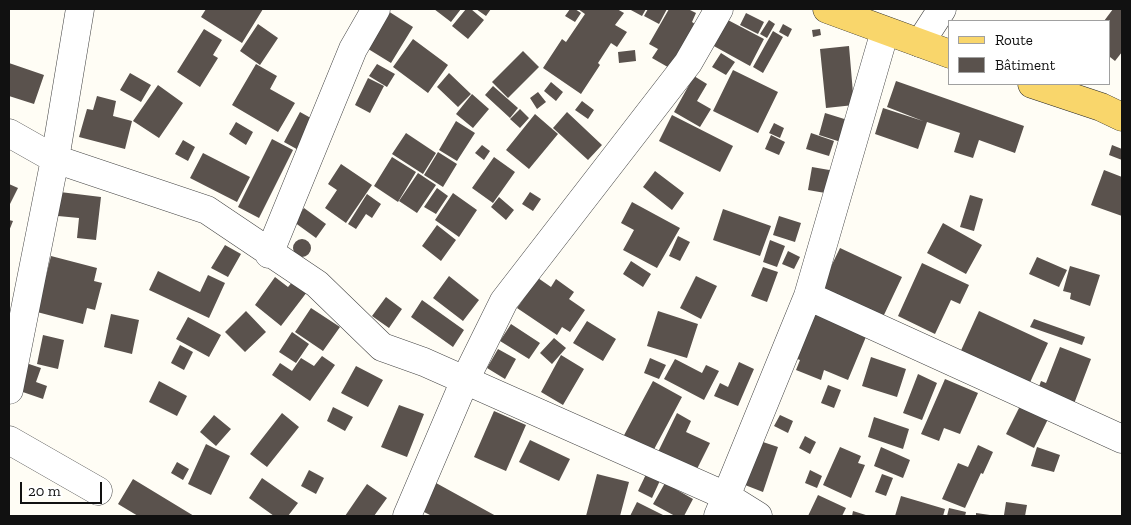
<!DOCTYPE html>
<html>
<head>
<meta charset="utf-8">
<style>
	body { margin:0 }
	#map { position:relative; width:1131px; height:525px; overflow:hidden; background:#fffdf5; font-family:"Zilla Slab",serif }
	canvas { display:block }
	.frame { position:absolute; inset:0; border:10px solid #111; pointer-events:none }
	.legend { position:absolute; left:948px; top:20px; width:162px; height:65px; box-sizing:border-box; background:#fff; border:1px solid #a0a0a0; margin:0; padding:6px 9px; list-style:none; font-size:15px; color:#111 }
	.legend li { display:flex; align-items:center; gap:10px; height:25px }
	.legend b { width:25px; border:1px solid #a0a0a0 }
	.scale { position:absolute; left:20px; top:482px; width:82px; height:22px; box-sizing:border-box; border:2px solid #111; border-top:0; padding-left:6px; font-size:15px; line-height:18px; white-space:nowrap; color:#111; -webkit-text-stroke:4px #fff; paint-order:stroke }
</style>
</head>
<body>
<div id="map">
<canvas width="1131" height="525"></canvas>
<div class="frame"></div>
<ul class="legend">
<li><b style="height:6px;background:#f9d66b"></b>Route</li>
<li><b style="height:14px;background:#5a524d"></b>Bâtiment</li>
</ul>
<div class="scale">20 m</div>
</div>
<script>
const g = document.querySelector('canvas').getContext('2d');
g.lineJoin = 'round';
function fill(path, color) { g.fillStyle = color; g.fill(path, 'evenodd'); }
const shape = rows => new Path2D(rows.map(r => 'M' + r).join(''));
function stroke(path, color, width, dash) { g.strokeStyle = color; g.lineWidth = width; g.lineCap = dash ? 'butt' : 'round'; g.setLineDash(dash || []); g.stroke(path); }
const building = shape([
	[206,9,263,9,242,43,201,17],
	[434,9,461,9,451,22],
	[466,9,471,9,484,20,468,39,452,26],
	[476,9,491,9,486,16],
	[570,9,575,9,581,13,575,22,565,16],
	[578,9,617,9,624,13,615,25,627,32,617,47,611,43,598,63,600,65,581,94,543,68,562,39,566,42,585,14],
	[629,9,646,9,642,16],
	[648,9,667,9,659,24,644,16],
	[669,9,688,9,696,13,692,22,698,26,673,70,652,58,658,49,649,44],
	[1113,9,1122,9,1122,52,1115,61,1110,57,1110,21,1104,21],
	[388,11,413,27,391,63,365,47],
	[746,13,764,22,758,34,740,25],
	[726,19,764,39,750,66,712,45],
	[769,20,775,24,767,38,760,34],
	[258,24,278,38,260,65,240,51],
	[783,24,792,29,788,37,779,32],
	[204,29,222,40,213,55,218,58,200,87,177,72],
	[820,29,821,35,813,37,812,30],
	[773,31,783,37,763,73,753,67],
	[413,39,448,65,428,93,393,67],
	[849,46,854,105,826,108,820,49],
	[635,50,636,61,619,63,618,52],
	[523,51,539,67,508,98,492,82],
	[721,53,735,62,726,75,712,67],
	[9,63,44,75,34,104,9,96],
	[256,64,277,76,270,89,295,103,278,132,232,105],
	[377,64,395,74,387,87,369,76],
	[733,70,778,92,758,133,713,111],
	[130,73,151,85,141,102,120,90],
	[449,73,471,94,458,107,437,87],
	[694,76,707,84,697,101,711,109,700,127,674,112],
	[368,78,384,86,370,113,355,105],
	[896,81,1024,126,1015,153,979,140,973,158,954,152,960,133,927,122,918,149,875,134,883,108,923,121,887,107],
	[551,82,563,92,556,101,544,91],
	[158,85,183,103,159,138,133,121],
	[493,86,518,108,510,118,485,95],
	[538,92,546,102,537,109,530,98],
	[472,94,489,109,473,128,456,114],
	[97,96,116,101,113,116,132,121,125,149,79,137,87,109,93,110],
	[582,101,594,110,588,119,575,110],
	[520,109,529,118,520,128,510,119],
	[300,112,318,122,302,152,284,142],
	[567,112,602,145,588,160,553,128],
	[825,113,854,122,847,144,819,135],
	[535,114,558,134,529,169,506,150],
	[672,115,733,146,720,172,659,141],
	[456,121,475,133,457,161,439,150],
	[236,122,253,132,246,145,229,134],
	[774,123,784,128,780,138,769,133],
	[406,133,436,153,423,174,392,154],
	[811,133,834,141,829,156,806,149],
	[771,135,785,142,779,155,765,149],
	[272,139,293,150,259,218,238,207],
	[183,140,195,147,188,161,175,154],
	[482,145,490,151,484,160,475,153],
	[1112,145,1122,149,1122,160,1109,155],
	[438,152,457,164,443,187,424,175],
	[203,153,250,177,237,202,190,178],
	[392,157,416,172,398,202,374,186],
	[494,157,515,172,493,203,472,188],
	[341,164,372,185,346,223,325,208,337,190,328,184],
	[812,167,835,171,831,194,808,190],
	[1104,170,1122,177,1122,216,1091,205],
	[655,171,684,193,672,210,643,187],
	[418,173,436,185,417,213,399,201],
	[9,184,18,188,9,206],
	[437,188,448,196,436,214,424,207],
	[60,192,101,197,96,240,77,238,79,218,58,216],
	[530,192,541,199,533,211,522,204],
	[453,193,477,210,459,237,435,220],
	[367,194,381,204,372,218,366,214,356,229,348,224],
	[970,195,983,199,974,231,960,227],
	[499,197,514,210,506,220,491,207],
	[632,202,680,228,657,268,623,250,634,230,621,223],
	[304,208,326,224,316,238,294,222],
	[723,209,771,226,760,256,713,240],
	[779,216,801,223,795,242,773,235],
	[9,220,13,221,9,231],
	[943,223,982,245,966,274,927,253],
	[437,225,456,240,441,261,422,246],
	[678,236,690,242,680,261,669,256],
	'293 248a9 9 0 1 1 18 0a9 9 0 1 1-18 0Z',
	[770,240,785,246,777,267,763,262],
	[225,245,241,254,228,277,211,268],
	[840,248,902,277,883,317,821,287],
	[788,251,800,257,794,269,782,264],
	[51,256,97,268,94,281,102,283,95,310,87,308,83,324,37,312],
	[1037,257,1067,270,1059,287,1029,274],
	[631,261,651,274,643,287,623,274],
	[922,263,969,285,960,304,951,300,935,334,898,316],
	[1070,266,1100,275,1090,306,1070,299,1071,293,1063,291],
	[763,267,778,272,767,302,751,296],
	[158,271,200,292,208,275,225,283,209,318,149,290],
	[449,276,479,300,463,321,433,298],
	[696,276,717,286,701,319,680,308],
	[275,277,288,287,293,281,307,292,281,326,255,305],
	[538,278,551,287,556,279,574,292,569,299,585,310,570,332,562,327,557,335,517,308],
	[386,297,402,309,389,328,372,316],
	[422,300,464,330,453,347,411,317],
	[311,308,340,327,323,351,295,332],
	[815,310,868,332,848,380,824,370,821,380,796,370,800,360,795,358],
	[246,311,266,332,245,352,225,332],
	[658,311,698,324,687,358,647,346],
	[979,311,1048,343,1027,389,958,357],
	[111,314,139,320,132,354,104,347],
	[188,317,221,335,209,357,176,339],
	[1034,319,1085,337,1082,345,1030,327],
	[587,321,616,339,603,361,573,343],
	[511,324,540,343,529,359,500,341],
	[292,332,309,344,296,363,279,352],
	[43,335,64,340,58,369,37,364],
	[554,338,566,348,552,364,540,353],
	[180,345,193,352,184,370,171,363],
	[1060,347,1091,359,1072,409,1036,395,1041,381,1046,383],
	[498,349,516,359,505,379,487,368],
	[561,355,584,369,563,405,541,392],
	[322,356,335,365,310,401,272,375,280,363,292,371,301,358,314,366],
	[871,357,906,369,897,397,862,386],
	[650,358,666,365,659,379,644,373],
	[675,359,702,373,706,365,719,371,704,400,664,379],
	[739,362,754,369,738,406,714,396,720,383,728,387],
	[26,363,41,368,36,382,47,386,43,399,17,390],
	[356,366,383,380,368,407,341,393],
	[918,374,937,383,922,420,903,413],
	[945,379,978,393,960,434,944,428,939,441,921,434],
	[159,381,187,396,177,416,149,402],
	[653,381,682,397,651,455,622,439],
	[828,385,841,390,834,408,821,403],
	[399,405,424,414,407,457,381,447],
	[1020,406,1048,419,1034,448,1006,434],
	[333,407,353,417,345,431,327,421],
	[494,411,526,425,506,471,474,457],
	[282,413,299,427,267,467,250,454],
	[677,413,691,421,686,432,710,443,696,471,658,452],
	[214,415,231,429,216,446,200,432],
	[780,415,793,421,788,433,774,426],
	[874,417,909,429,903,449,868,437],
	[805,436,816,442,810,454,799,448],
	[530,440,570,459,559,481,519,462],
	[760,441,778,447,763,492,745,485],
	[206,444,230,456,211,495,188,484],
	[978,445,993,452,983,474,981,473,965,508,942,499,958,463,968,467],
	[840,447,861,456,858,463,865,465,851,498,823,485],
	[881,447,910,460,903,478,874,466],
	[1037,447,1060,455,1054,472,1031,466],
	[177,462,189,469,183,480,171,473],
	[649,468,663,474,652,498,638,491],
	[309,470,324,478,316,494,301,486],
	[810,470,822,476,817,488,805,483],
	[597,474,629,482,620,516,586,516],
	[882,474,893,478,886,496,875,492],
	[262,478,298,503,288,516,274,516,249,498],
	[427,478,496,516,432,516,412,506],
	[133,479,194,516,138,516,118,504],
	[665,483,693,499,684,516,675,516,653,504],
	[367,484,387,498,374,516,345,516],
	[818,495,846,508,842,516,808,516],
	[901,496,945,509,943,516,895,516],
	[637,502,665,516,630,516],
	[1006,502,1027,505,1025,516,1004,515],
	[949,508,966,512,965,516,947,516],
	[853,511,869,516,852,516],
	[976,513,990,515,990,516,976,516]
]);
const minor = shape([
	[920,43,942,9],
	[9,133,55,159,207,210,317,284,382,347,424,362,726,496,758,516],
	[269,254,353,49,376,9],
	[808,296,1122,439],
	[9,390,55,159,80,9],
	[9,440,98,491],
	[407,516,465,380,504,301,688,63,719,9],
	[718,516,808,296,885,31]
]);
const major = shape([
	[827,9,950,54],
	[1032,84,1101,107,1122,117]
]);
fill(building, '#5a524d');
stroke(minor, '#444', 29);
stroke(major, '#222', 29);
stroke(minor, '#fff', 28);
stroke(major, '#f9d66b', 28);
</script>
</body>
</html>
